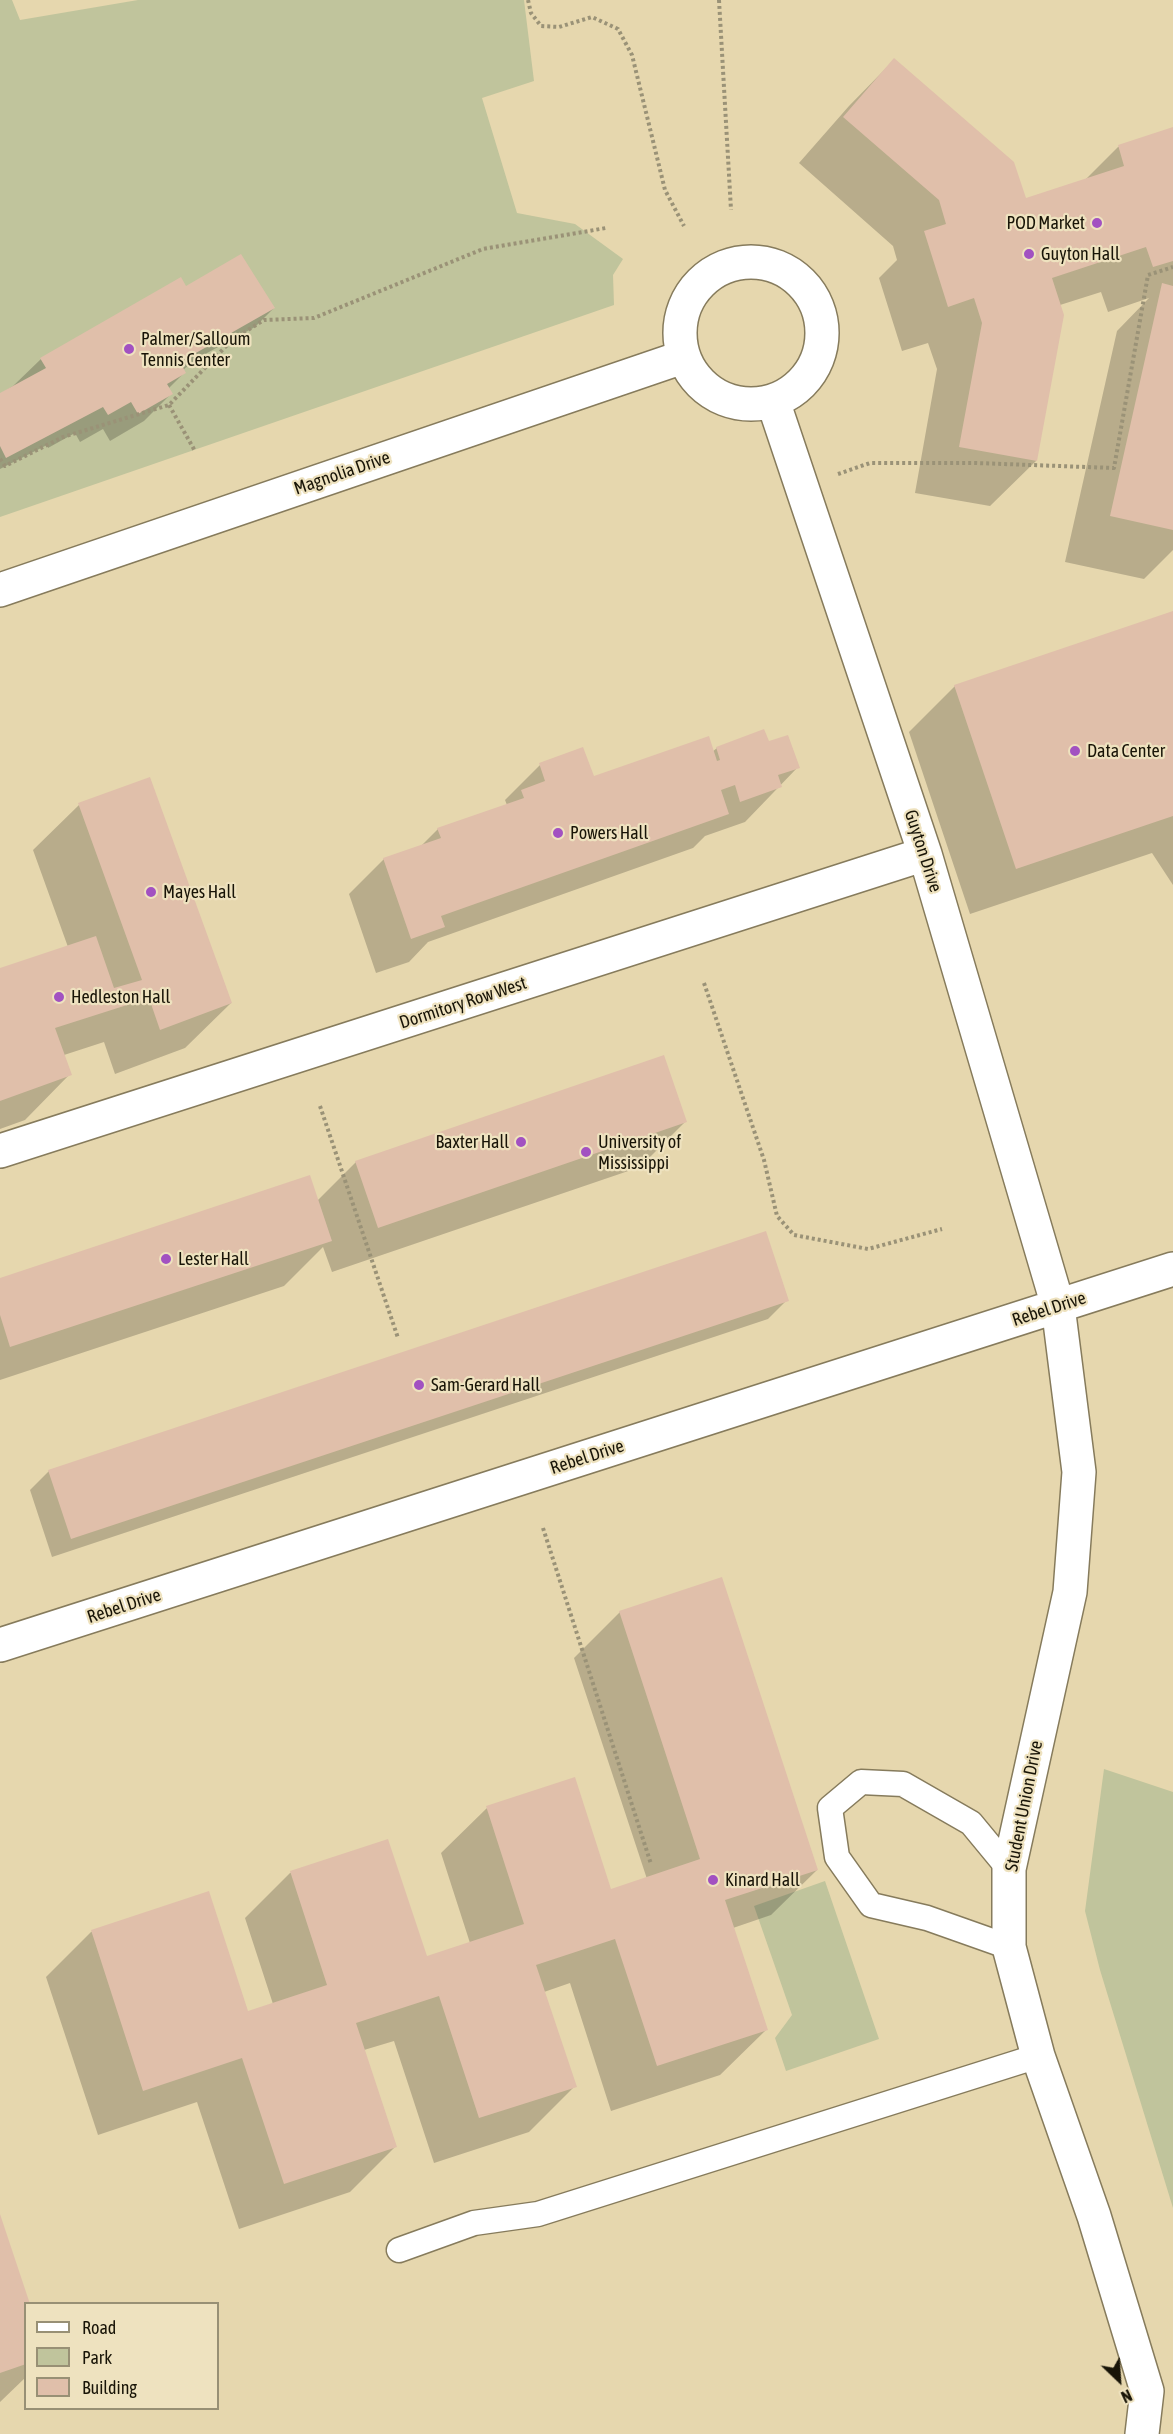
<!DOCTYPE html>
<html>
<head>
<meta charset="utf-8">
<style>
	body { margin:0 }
	#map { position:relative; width:1173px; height:2434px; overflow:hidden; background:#eee2bf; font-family:"Asap Condensed",sans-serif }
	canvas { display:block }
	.legend { position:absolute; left:24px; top:2302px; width:195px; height:108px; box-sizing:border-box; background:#eee2bf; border:2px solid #989075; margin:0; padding:8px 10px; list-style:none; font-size:18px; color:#181407 }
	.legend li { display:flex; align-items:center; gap:12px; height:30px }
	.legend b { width:30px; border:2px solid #989075 }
	.north { position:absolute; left:1089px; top:2350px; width:60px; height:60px; -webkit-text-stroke:4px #eee2bf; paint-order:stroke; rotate:155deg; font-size:16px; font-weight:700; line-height:24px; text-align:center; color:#181407 }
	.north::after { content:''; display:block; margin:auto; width:21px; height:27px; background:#181407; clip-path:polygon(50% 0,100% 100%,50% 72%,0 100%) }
</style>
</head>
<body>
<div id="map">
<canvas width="1173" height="2434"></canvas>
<ul class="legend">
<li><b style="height:8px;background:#fff"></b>Road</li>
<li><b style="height:16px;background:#c0c49c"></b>Park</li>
<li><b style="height:16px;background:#e0bfaa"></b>Building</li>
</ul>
<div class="north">N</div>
</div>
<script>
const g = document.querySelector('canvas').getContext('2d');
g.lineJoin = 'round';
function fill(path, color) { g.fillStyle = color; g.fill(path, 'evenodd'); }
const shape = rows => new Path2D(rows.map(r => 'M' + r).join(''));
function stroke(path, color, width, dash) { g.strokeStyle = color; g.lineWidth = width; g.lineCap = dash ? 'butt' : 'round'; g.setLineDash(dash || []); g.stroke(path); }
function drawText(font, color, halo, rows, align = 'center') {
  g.font = font + ' "Asap Condensed",sans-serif'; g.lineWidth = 4.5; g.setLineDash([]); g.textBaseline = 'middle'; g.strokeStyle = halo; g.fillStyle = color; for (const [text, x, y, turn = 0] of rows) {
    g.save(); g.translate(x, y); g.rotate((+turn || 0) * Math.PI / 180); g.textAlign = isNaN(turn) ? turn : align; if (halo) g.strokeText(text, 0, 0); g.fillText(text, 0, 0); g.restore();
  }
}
const built = shape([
	[0,0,1173,0,1173,2434,0,2434],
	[26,2304,218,2304,218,2408,26,2408]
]);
const green = shape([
	[0,0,12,0,20,20,138,0,524,0,534,81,482,98,517,213,575,224,623,259,613,275,614,305,0,517],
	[1104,1769,1173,1792,1173,2208,1100,1970,1085,1911],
	[825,1881,879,2039,786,2071,775,2038,792,2015,754,1906]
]);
const shadow = shape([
	[894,60,1025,200,1085,180,1118,147,1173,129,1173,550,1144,579,1065,562,1117,331,1149,298,1108,312,1101,292,1060,305,1036,461,990,506,915,493,937,369,928,343,902,351,879,278,897,260,893,246,799,163,849,106],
	[186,288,274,308,255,327,196,359,183,370,184,373,168,389,171,394,144,421,110,441,103,429,80,442,75,433,48,448,47,445,0,469,0,394,13,386,41,359],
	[1173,613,1173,885,1152,853,970,914,909,732,955,686],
	[768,743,798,767,745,822,705,836,693,848,428,942,409,962,376,973,349,894,384,859,421,846,438,829,507,805,505,800,540,765,593,778,712,752,717,748],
	[149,779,231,1003,185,1048,115,1074,104,1042,64,1055,70,1074,25,1120,0,1129,0,970,68,947,33,850,79,805],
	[685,1122,640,1167,332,1272,323,1247,284,1286,0,1380,0,1279,317,1201,356,1162],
	[787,1300,768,1319,52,1557,30,1490,49,1471],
	[620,1612,817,1870,771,1915,733,1928,766,2030,720,2075,611,2111,570,1983,544,1992,575,2086,529,2132,434,2163,394,2041,364,2050,395,2147,350,2192,239,2229,197,2102,98,2135,46,1977,91,1932,208,1893,247,2013,273,2004,245,1918,290,1873,387,1841,426,1958,470,1943,441,1853,487,1808,610,1890,647,1879,574,1658],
	[0,2217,26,2304,26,2377,0,2402]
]);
const building = shape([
	[894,58,1014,162,1026,198,1124,166,1118,145,1173,127,1173,261,1153,267,1146,247,1052,278,1064,315,1037,461,959,447,982,323,974,298,948,307,924,231,946,224,939,200,843,117],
	[241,254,275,308,180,362,186,373,167,384,173,394,138,414,131,402,108,415,103,407,6,458,0,446,0,393,46,368,40,358,181,277,186,286],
	[1162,283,1173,286,1173,530,1110,516],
	[1173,611,1173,816,1016,869,954,685],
	[764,729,769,741,788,735,800,768,778,775,782,787,740,802,735,785,721,790,729,814,441,916,445,927,411,939,383,858,441,838,437,828,524,798,521,790,545,781,539,763,583,747,594,776,709,736,717,761,720,760,716,747],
	[150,777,232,1003,160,1030,149,998,55,1028,72,1075,0,1101,0,968,96,936,114,988,142,980,78,803],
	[664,1055,687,1122,378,1228,355,1161],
	[310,1175,332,1241,10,1347,0,1315,0,1278],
	[766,1231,789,1301,71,1539,48,1470],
	[722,1577,818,1870,725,1900,768,2030,657,2066,615,1939,536,1965,577,2087,479,2118,439,1996,356,2023,397,2147,284,2184,242,2058,143,2091,91,1930,209,1891,248,2011,327,1985,290,1871,388,1839,427,1956,524,1924,486,1806,575,1777,611,1889,700,1859,619,1611],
	[0,2214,30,2304,26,2304,26,2364,0,2373]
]);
const path = shape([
	[528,0,531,13,541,26,559,27,592,17,618,29,632,55,665,190,684,226],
	[719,0,731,210],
	[169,405,195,451],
	[0,459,5,466,63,437,169,405,232,340,264,320,314,318,483,249,606,228],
	[838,474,870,463,976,463,1114,468,1148,275,1173,267],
	[704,983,764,1160,777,1216,794,1235,868,1249,942,1229],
	[320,1106,398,1338],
	[543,1528,651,1864]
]);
const service = shape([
	[1009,1947,927,1918,871,1905,837,1857,830,1808,861,1782,903,1784,971,1823,1009,1869],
	[399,2250,474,2223,538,2214,1038,2056]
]);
const minor = shape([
	'680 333a71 71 0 1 1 142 0a71 71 0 1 1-142 0Z',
	[773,401,925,854,1058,1306,1079,1472,1070,1592,1009,1869,1009,1947,1038,2056,1094,2216,1147,2391,1142,2434],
	[0,590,683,357],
	[0,1151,925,854],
	[0,1645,1173,1269]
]);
const markers = [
	[1097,223,6,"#a251c1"],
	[1029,254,6,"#a251c1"],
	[129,349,6,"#a251c1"],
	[1075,751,6,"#a251c1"],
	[558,833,6,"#a251c1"],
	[151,892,6,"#a251c1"],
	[59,997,6,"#a251c1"],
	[521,1142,6,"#a251c1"],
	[586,1152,6,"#a251c1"],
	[166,1259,6,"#a251c1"],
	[419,1385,6,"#a251c1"],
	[713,1880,6,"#a251c1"]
];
const poiNames = [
	["POD Market",1085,223,"right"],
	["Guyton Hall",1041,254],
	["Palmer/Salloum",141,339],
	["Tennis Center",141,360],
	["Data Center",1087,751],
	["Powers Hall",570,833],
	["Mayes Hall",163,892],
	["Hedleston Hall",71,997],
	["Baxter Hall",509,1142,"right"],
	["University of",598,1142],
	["Mississippi",598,1163],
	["Lester Hall",178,1259],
	["Sam-Gerard Hall",431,1385],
	["Kinard Hall",725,1880]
];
const streetNames = [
	["Magnolia Drive",342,473,-19],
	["Guyton Drive",923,851,72],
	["Dormitory Row West",463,1003,-18],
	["Rebel Drive",1049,1309,-18],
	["Rebel Drive",587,1457,-18],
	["Rebel Drive",124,1606,-18],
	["Student Union Drive",1024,1806,-79]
];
fill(built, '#e6d7ae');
fill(green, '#c0c49c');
fill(shadow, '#0003');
fill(building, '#e0bfaa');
stroke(service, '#867b5c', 27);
stroke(minor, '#867b5c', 36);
stroke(path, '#9a9277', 4, [3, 3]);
stroke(service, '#fff', 24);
stroke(minor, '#fff', 33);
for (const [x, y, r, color] of markers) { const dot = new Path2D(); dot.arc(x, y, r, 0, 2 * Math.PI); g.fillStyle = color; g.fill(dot); stroke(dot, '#eee2bf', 2); }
drawText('18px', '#181407', '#eee2bf', poiNames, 'left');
drawText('18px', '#181407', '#eee2bf', streetNames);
</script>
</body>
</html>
